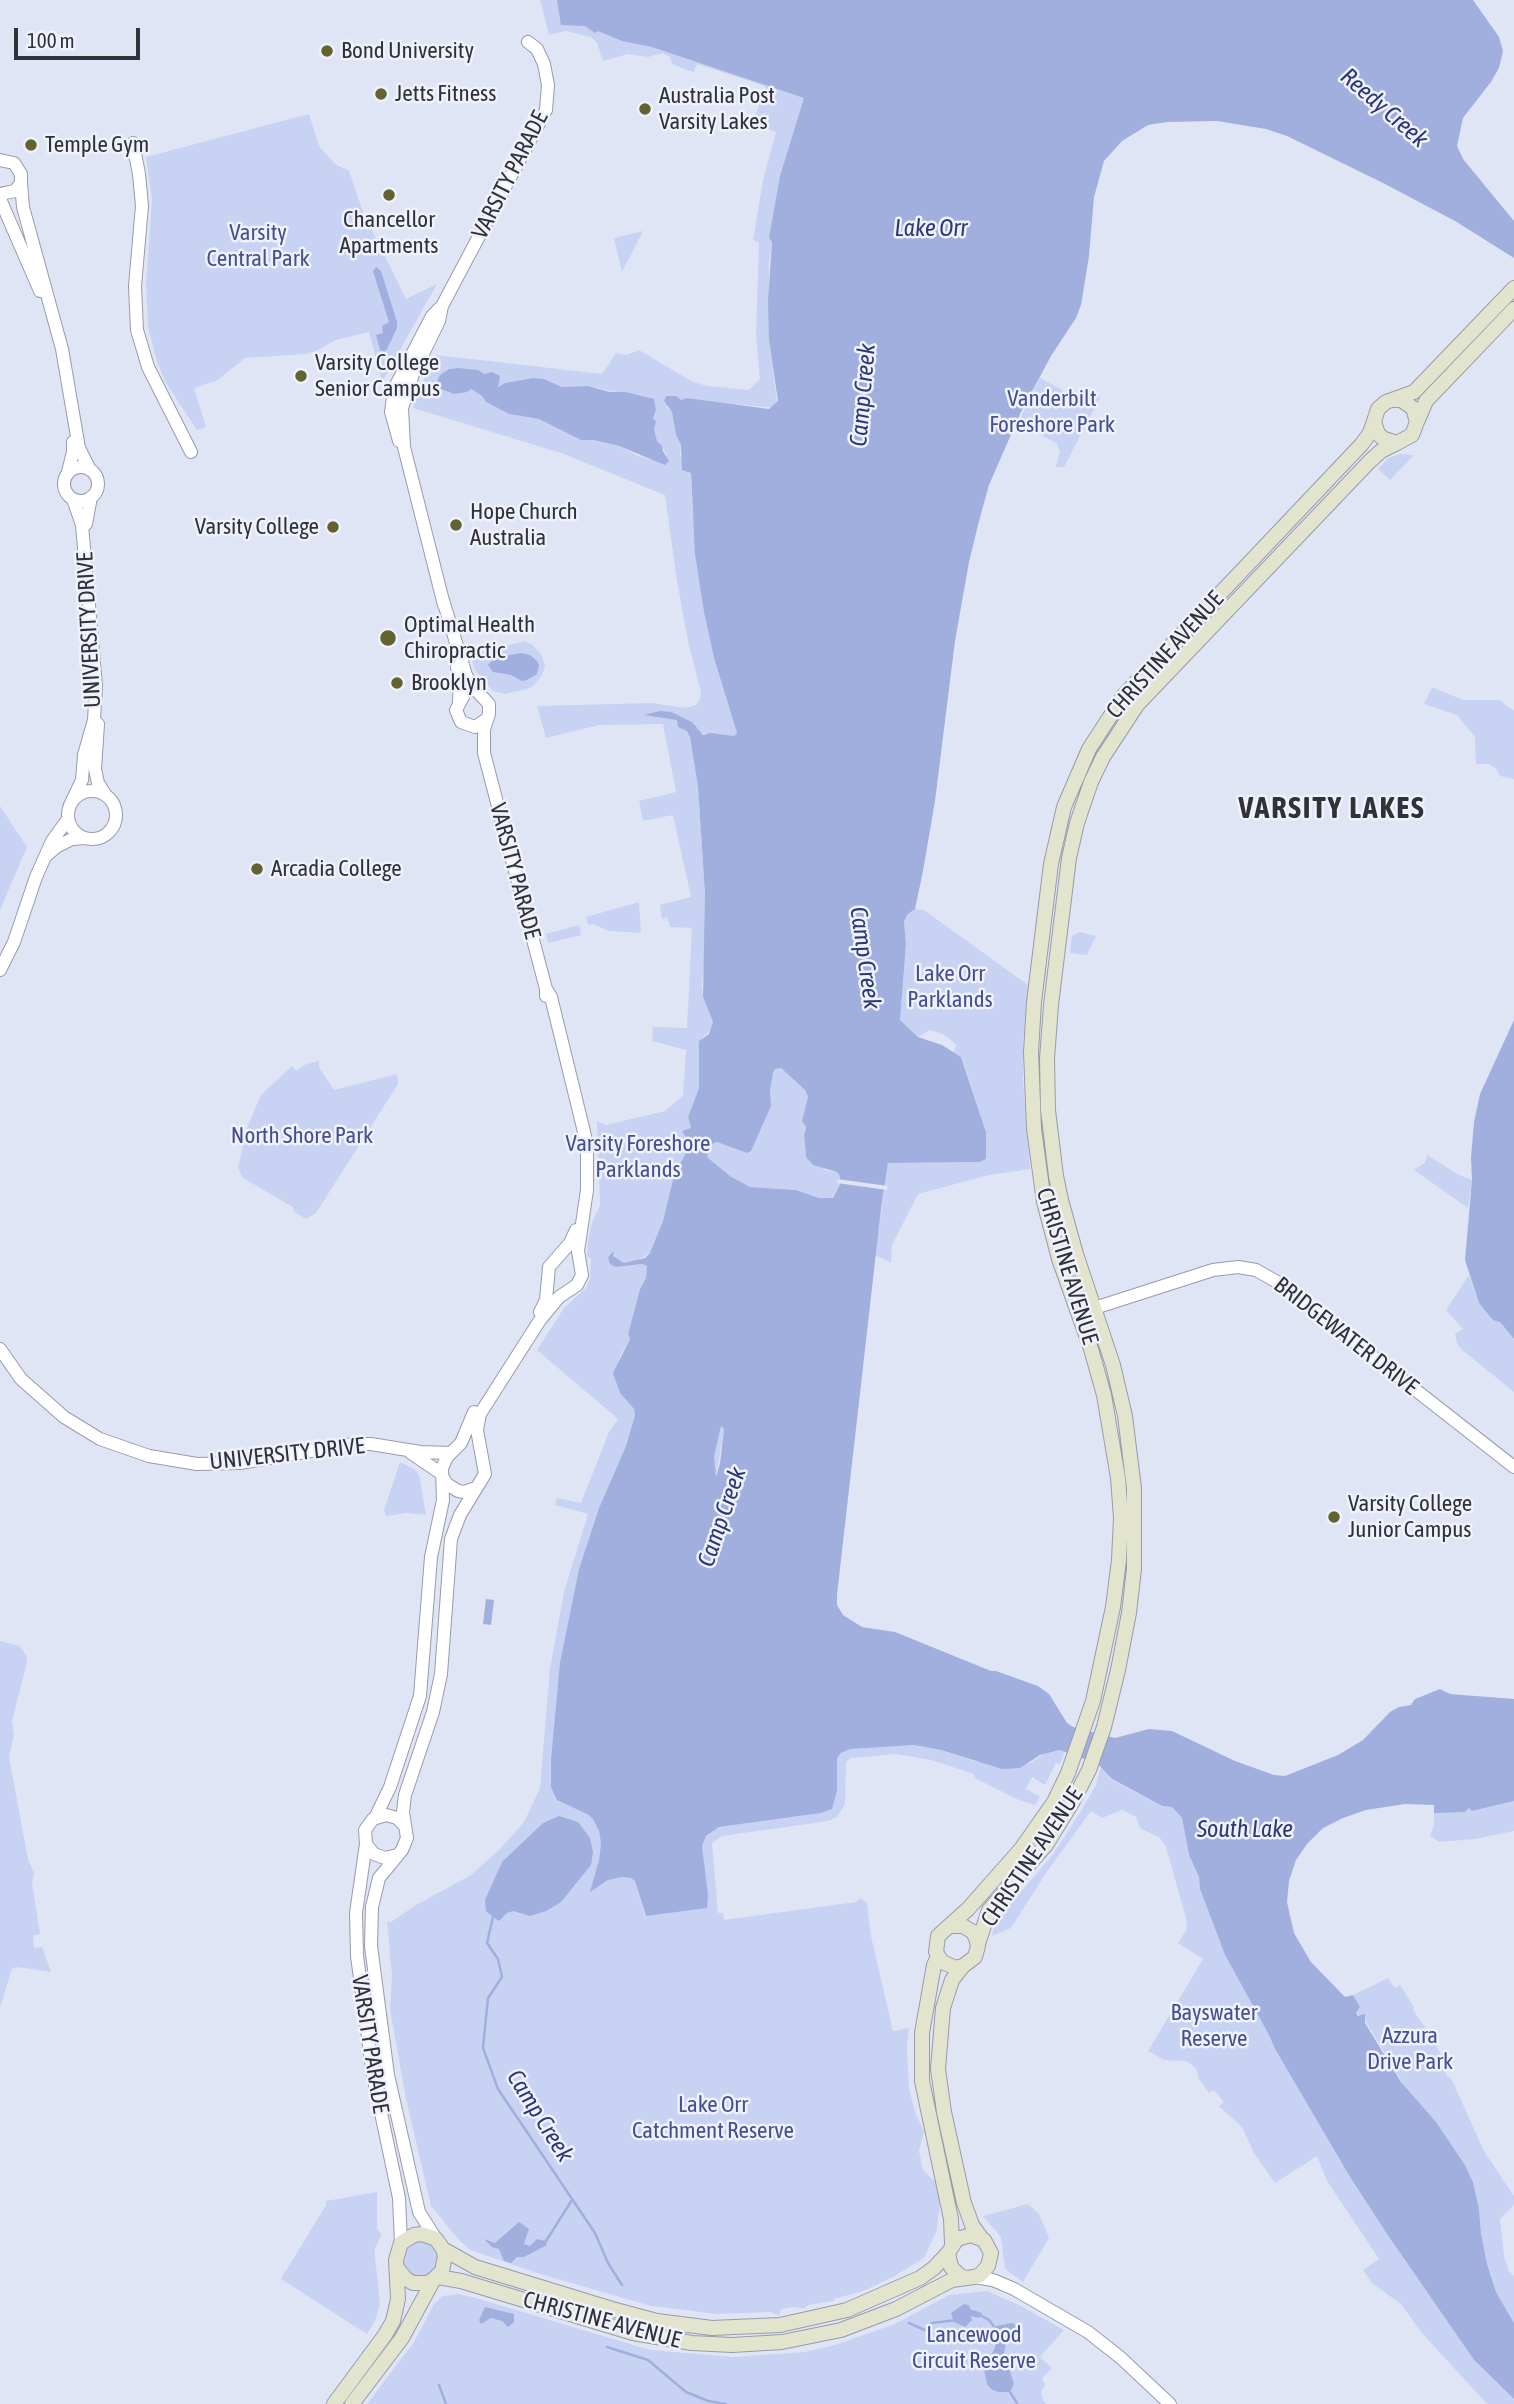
<!DOCTYPE html>
<html>
<head>
<meta charset="utf-8">
<style>
	body { margin:0 }
	#map { position:relative; width:1514px; height:2404px; overflow:hidden; background:#e0e5f6; font-family:"Asap Condensed",sans-serif }
	canvas { display:block }
	.scale { position:absolute; left:14px; top:28px; width:126px; height:32px; box-sizing:border-box; border:4px solid #303238; border-top:0; padding-left:9px; font-size:21px; line-height:24px; white-space:nowrap; color:#303238; -webkit-text-stroke:5px #eff2fd; paint-order:stroke }
</style>
</head>
<body>
<div id="map">
<canvas width="1514" height="2404"></canvas>
<div class="scale">100 m</div>
</div>
<script>
const g = document.querySelector('canvas').getContext('2d');
g.lineJoin = 'round';
function fill(path, color) { g.fillStyle = color; g.fill(path, 'evenodd'); }
const shape = rows => new Path2D(rows.map(r => 'M' + r).join(''));
function stroke(path, color, width, dash) { g.strokeStyle = color; g.lineWidth = width; g.lineCap = dash ? 'butt' : 'round'; g.setLineDash(dash || []); g.stroke(path); }
function drawText(font, color, halo, rows, align = 'center') {
  g.font = font + ' "Asap Condensed",sans-serif'; g.lineWidth = 5; g.setLineDash([]); g.textBaseline = 'middle'; g.strokeStyle = halo; g.fillStyle = color; for (const [text, x, y, turn = 0] of rows) {
    g.save(); g.translate(x, y); g.rotate((+turn || 0) * Math.PI / 180); g.textAlign = isNaN(turn) ? turn : align; if (halo) g.strokeText(text, 0, 0); g.fillText(text, 0, 0); g.restore();
  }
}
const green = shape([
	[540,0,561,0,573,20,811,94,772,242,769,263,769,340,777,402,780,408,720,403,687,398,666,407,672,412,676,435,681,445,680,455,691,473,692,507,704,612,714,658,737,733,734,736,699,733,690,737,698,787,705,894,706,944,702,985,703,997,713,1022,712,1028,699,1041,699,1088,688,1117,691,1128,687,1135,685,1155,679,1164,660,1231,650,1253,635,1261,624,1263,612,1256,608,1257,616,1267,642,1264,647,1266,646,1278,640,1289,628,1334,630,1339,620,1356,616,1379,620,1393,634,1409,635,1415,626,1446,599,1508,579,1569,560,1662,551,1787,587,1814,593,1819,599,1831,601,1843,599,1860,591,1891,608,1880,622,1877,631,1878,635,1880,645,1916,703,1856,702,1846,706,1836,712,1831,719,1827,821,1813,832,1809,837,1791,835,1765,837,1758,844,1750,869,1746,914,1745,941,1750,977,1762,1030,1763,1047,1752,1059,1750,1064,1753,1060,1764,1056,1763,1045,1785,1032,1777,1026,1789,1040,1797,1035,1805,1019,1800,975,1778,974,1774,931,1760,896,1754,851,1758,846,1762,845,1804,837,1817,828,1821,722,1836,712,1843,718,1913,723,1913,724,1920,856,1902,861,1898,867,1903,871,1936,893,2031,909,2028,907,2047,909,2088,915,2112,924,2132,919,2151,923,2170,936,2183,940,2200,937,2230,924,2258,893,2277,863,2291,834,2299,834,2301,808,2305,804,2309,795,2307,781,2309,779,2316,771,2312,717,2314,651,2306,540,2274,470,2250,458,2239,431,2206,406,2099,390,2009,392,1975,387,1922,391,1922,416,1905,471,1875,500,1849,524,1822,540,1788,550,1668,564,1592,588,1514,555,1505,557,1498,581,1503,609,1432,618,1419,537,1350,564,1308,586,1288,590,1278,591,1259,587,1256,588,1241,592,1222,600,1205,597,1121,606,1125,665,1111,683,1096,686,1050,652,1041,653,1027,687,1028,692,928,670,927,667,917,662,919,660,905,691,897,673,815,643,821,639,801,676,792,663,724,599,725,546,738,537,706,652,703,686,708,696,705,700,699,701,692,688,641,677,581,665,495,561,453,413,408,416,396,436,355,602,374,616,353,627,355,639,350,693,382,707,386,749,390,760,379,756,334,759,242,753,240,763,180,776,132,753,124,765,86,697,64,694,72,687,70,672,64,670,57,663,53,648,57,628,54,603,61,597,43,591,37,566,31,549,35],
	[458,368,484,374,497,387,505,383,534,378,544,379,562,387,588,386,654,400,656,410,653,418,654,429,657,442,662,446,667,456,661,462,638,456,619,446,594,440,581,440,539,419,509,414,486,402,482,396,471,389,440,375,449,369],
	[309,114,319,146,335,164,349,171,363,212,406,299,437,284,382,382,369,332,336,340,316,351,306,354,245,358,216,381,194,388,206,427,197,430,166,383,157,362,148,327,146,284,152,199,146,157],
	[643,231,622,272,614,238],
	[1040,378,1080,400,1089,398,1094,390,1100,398,1064,467,1056,467,1060,451,1056,443,1018,423],
	[1400,454,1414,455,1390,480,1378,469,1388,458],
	[524,641,533,645,541,654,545,666,542,675,533,686,527,689,505,694,493,691,475,670,472,660,474,656,476,654],
	[1432,687,1463,700,1501,700,1506,706,1514,710,1514,779,1500,776,1496,769,1489,764,1476,764,1475,737,1457,715,1424,704],
	[0,806,27,847,0,910],
	[639,902,641,933,609,931,593,924,588,925,586,917],
	[915,909,924,910,1028,985,1023,1043,1023,1081,1030,1169,989,1175,918,1194,892,1245,891,1263,875,1255,888,1163,980,1162,986,1159,986,1132,964,1064,961,1057,953,1052,957,1045,943,1034,930,1030,918,1037,900,1020,906,944,904,921,908,914],
	[579,925,581,935,548,943,546,934],
	[1080,932,1096,936,1087,955,1070,953,1072,936],
	[319,1061,319,1067,334,1090,397,1074,398,1084,316,1213,306,1219,294,1212,293,1207,243,1178,238,1168,248,1125,261,1095,292,1066,296,1071,304,1065],
	[781,1068,805,1090,808,1097,804,1135,806,1157,825,1170,837,1172,840,1176,840,1184,832,1198,819,1198,796,1190,750,1187,730,1176,707,1157,710,1145,717,1142,751,1151,770,1091,773,1073,775,1069],
	[1427,1155,1459,1175,1472,1180,1468,1208,1414,1170,1425,1163],
	[1469,1275,1479,1303,1500,1322,1514,1339,1514,1392,1461,1349,1457,1343,1455,1334,1463,1329,1446,1310],
	[721,1425,724,1429,716,1477,714,1476,714,1457],
	[400,1462,414,1469,419,1475,426,1515,406,1513,386,1516,384,1510],
	[0,1641,20,1646,27,1657,26,1666,12,1721,14,1735,9,1757,28,1859,34,1873,32,1883,40,1934,33,1936,34,1948,42,1947,51,1972,18,1967,12,1969,0,2007],
	[1101,1766,1112,1780,1161,1806,1172,1807,1182,1818,1189,1855,1199,1877,1200,1889,1225,1955,1269,2035,1275,2049,1350,2177,1387,2234,1474,2360,1514,2399,1514,2404,1487,2404,1421,2332,1401,2304,1373,2284,1363,2270,1379,2259,1327,2181,1317,2156,1275,2183,1254,2153,1242,2127,1219,2106,1224,2102,1214,2090,1209,2093,1199,2079,1196,2068,1186,2061,1164,2060,1148,2051,1203,1959,1178,1943,1187,1929,1186,1918,1166,1847,1160,1838,1140,1828,1136,1817,1122,1810,1102,1818,1091,1811,1046,1873,1011,1928,992,1936,994,1925,999,1918,1054,1853,1078,1816,1096,1785],
	[1514,1801,1514,1831,1475,1839,1439,1842,1430,1836,1434,1825,1434,1813,1465,1812,1469,1808,1472,1811],
	[1388,1978,1395,1988,1400,1985,1414,2007,1413,2010,1432,2037,1443,2059,1442,2063,1447,2076,1451,2078,1484,2151,1514,2196,1514,2205,1500,2219,1504,2256,1509,2271,1514,2276,1514,2323,1496,2292,1487,2264,1481,2233,1479,2209,1473,2182,1465,2165,1436,2123,1409,2094,1365,2020,1356,2013,1360,2007,1353,1995],
	[377,2192,377,2229,382,2234,375,2248,375,2256,380,2305,375,2321,367,2334,281,2279,326,2205,326,2201],
	[1028,2204,1039,2214,1049,2238,1023,2282,1005,2269,1001,2237,983,2216],
	'401 2258a19 19 0 1 1 38 0a19 19 0 1 1-38 0Z',
	[987,2291,1019,2305,1064,2330,1040,2357,1052,2368,1042,2378,1045,2385,1041,2392,1043,2400,1046,2404,367,2404,414,2342,434,2304,443,2296,458,2294,476,2298,650,2350,734,2357,805,2352,835,2345,895,2324,949,2295]
]);
const water = shape([
	[557,0,1473,0,1499,37,1503,51,1499,68,1491,82,1463,118,1457,146,1463,159,1514,221,1514,258,1455,221,1383,183,1287,136,1266,129,1217,121,1167,122,1148,125,1122,141,1104,161,1094,197,1089,256,1081,305,1076,318,1051,356,1020,414,989,485,979,521,969,562,955,641,935,801,923,871,915,909,908,914,904,921,906,944,900,1020,918,1037,942,1045,961,1057,986,1132,986,1159,980,1162,888,1163,881,1209,837,1595,837,1605,843,1615,862,1627,895,1632,991,1671,996,1671,1038,1686,1049,1694,1067,1723,1073,1727,1115,1738,1149,1729,1172,1731,1235,1761,1274,1775,1285,1776,1338,1755,1363,1740,1390,1712,1399,1707,1411,1705,1415,1699,1440,1689,1450,1694,1514,1699,1514,1801,1472,1811,1469,1808,1465,1812,1439,1813,1434,1813,1434,1805,1405,1804,1366,1810,1343,1818,1323,1828,1307,1844,1296,1860,1289,1881,1287,1902,1294,1933,1311,1962,1345,1997,1353,1995,1360,2007,1356,2013,1358,2016,1365,2014,1365,2023,1401,2082,1436,2122,1465,2165,1473,2182,1479,2209,1481,2233,1487,2264,1496,2292,1514,2323,1514,2399,1474,2360,1387,2234,1350,2177,1275,2049,1269,2035,1225,1955,1200,1889,1199,1877,1189,1855,1182,1818,1172,1807,1162,1806,1112,1779,1098,1764,1059,1750,1040,1755,1020,1768,1002,1769,941,1750,914,1745,850,1749,841,1753,837,1758,837,1791,832,1809,821,1813,719,1827,706,1836,702,1846,708,1895,707,1908,646,1916,635,1881,631,1878,622,1877,608,1880,590,1892,599,1860,601,1843,599,1831,593,1819,587,1814,557,1800,551,1787,551,1760,560,1662,579,1569,599,1508,626,1446,635,1415,634,1409,620,1393,613,1373,630,1339,628,1334,640,1289,646,1278,647,1266,642,1264,616,1267,610,1264,608,1257,614,1251,613,1256,624,1263,645,1258,650,1253,663,1221,675,1172,685,1155,687,1139,682,1131,691,1128,688,1117,699,1088,699,1041,709,1034,713,1022,703,997,705,894,698,787,690,737,687,731,678,727,677,720,644,715,660,711,671,712,692,722,703,735,710,733,734,736,737,733,714,658,704,612,695,554,691,473,682,470,681,445,676,435,672,412,664,401,666,396,676,396,681,400,687,398,769,409,778,401,769,340,768,301,772,242,769,238,780,176,804,98,652,47,622,41,598,31,595,33,585,26,561,25],
	[781,1068,805,1090,808,1097,802,1121,806,1127,804,1135,806,1157,813,1165,837,1172,840,1176,840,1184,833,1198,819,1198,796,1190,750,1187,730,1176,707,1157,710,1145,717,1142,747,1153,751,1151,771,1106,770,1091,773,1073,775,1069],
	[721,1426,724,1429,720,1463,716,1477,714,1457],
	[376,267,381,271,397,322,397,328,387,349,384,352,380,350,376,335,383,333,382,326,389,322,373,271],
	[458,368,478,370,484,374,492,372,500,376,498,387,505,383,533,378,544,379,562,387,588,386,610,392,626,392,654,399,656,410,653,418,656,422,654,429,657,441,662,446,663,451,669,461,665,465,619,446,594,440,581,440,539,419,509,414,486,402,482,396,471,389,467,392,454,394,441,389,437,382,440,375,449,369],
	[521,653,530,655,537,661,539,665,537,674,527,680,522,681,511,675,493,672,488,665,494,658],
	[1514,1020,1514,1339,1500,1322,1493,1320,1479,1303,1465,1260,1472,1180,1471,1157,1474,1122,1480,1094],
	[486,1599,494,1600,491,1625,483,1624],
	[559,1816,578,1822,590,1838,593,1852,591,1865,561,1902,546,1911,530,1916,513,1911,507,1913,499,1921,493,1917,486,1911,485,1900,502,1862,543,1823],
	[519,2222,529,2229,524,2244,530,2246,537,2239,546,2241,547,2245,524,2257,517,2257,511,2263,504,2261,499,2249,492,2247,484,2239,495,2243],
	[964,2304,969,2305,970,2309,982,2313,979,2318,971,2316,972,2320,965,2327,954,2322,951,2313],
	[485,2307,514,2314,514,2322,508,2327,502,2321,491,2318,481,2324,479,2320],
	[1012,2323,1021,2328,1016,2335,1007,2340,1004,2352,1014,2384,1010,2392,998,2392,991,2389,987,2384,984,2369,995,2348,996,2326]
]);
const pier = shape([
	[837,1179,888,1186,887,1190,837,1183]
]);
const stream = shape([
	[493,1917,487,1943,498,1959,502,1977,488,1998,483,2048,498,2089,595,2233,608,2263,622,2285],
	[546,2241,572,2200],
	[980,2315,989,2320,996,2329],
	[909,2323,927,2331,932,2323,956,2320],
	[607,2347,648,2360,686,2392,708,2401,726,2404],
	[439,2385,446,2404],
	[1010,2392,1017,2403]
]);
const tertiary = shape([
	[133,143,139,174,142,206,135,286,137,330,148,367,191,452],
	[0,160,14,163,21,174,21,183,15,191,0,194],
	[21,183,23,207,62,349,79,448,90,470],
	[0,199,40,291],
	[399,441,391,412,394,389,432,316,441,307],
	'64 484a17 17 0 1 1 34 0a17 17 0 1 1-34 0Z',
	[68,472,73,452,73,442],
	[86,524,91,497],
	[442,597,466,675,473,687,489,704,489,714,484,729,484,753,546,989,546,996],
	[444,605,404,447,402,408,413,374,439,321,442,306,546,110,548,85,544,64,537,49,528,42],
	[457,667,460,679,459,702],
	[463,697,456,710,461,722,475,727,487,719],
	[98,724,95,769,98,783,105,794],
	'68 815a24 24 0 1 1 48 0a24 24 0 1 1-48 0Z',
	[72,801,82,780,84,755,94,720,96,686,82,525,73,499],
	[47,855,56,847,72,839,85,838],
	[0,970,14,942,36,877,52,841,68,819],
	[540,1312,546,1300,549,1267,570,1243,576,1230],
	[1079,1313,1213,1270,1238,1267,1256,1270,1279,1283,1514,1467],
	[0,1349,21,1379,64,1417,100,1439,149,1456,197,1464,240,1463,352,1444,371,1444,420,1452,451,1453],
	[411,1453,442,1474],
	[444,1479,447,1484,458,1491,464,1492,476,1488],
	[375,1818,390,1787,420,1696,431,1557,443,1500,442,1468,447,1457,461,1443,474,1412],
	[366,1844,356,1913,357,1956,373,2075,399,2198,401,2243],
	[397,1855,385,1858,374,1854,366,1844,365,1830,373,1819,386,1815,397,1818,405,1826],
	[436,2239,419,2212,388,2075,371,1946,372,1907,379,1878,402,1850,407,1838,403,1812,405,1795,433,1712,441,1674,451,1539,460,1515,485,1474,477,1430,480,1414,540,1320,559,1297,577,1285,582,1275,578,1251,587,1190,587,1144,551,997,546,989],
	[974,2277,993,2280,1014,2289,1088,2332,1121,2358,1170,2404]
]);
const secondary = shape([
	[1394,400,1401,400,1413,408,1417,422,1412,435,1397,443,1384,439,1378,434,1374,421,1378,409,1386,402,1414,392,1514,288],
	[1417,422,1426,401,1514,309],
	[950,1926,963,1926,973,1932,976,1938,978,1946,975,1957,963,1966,956,1968,942,1962,936,1952,938,1936,968,1909,1021,1849,1054,1802,1068,1773,1093,1701,1113,1607,1119,1560,1121,1518,1118,1478,1104,1395,1091,1349,1059,1259,1044,1202,1034,1129,1031,1052,1034,1002,1051,864,1064,807,1089,749,1124,695,1361,445,1370,433,1374,421],
	[978,1944,989,1910,1046,1845,1073,1801,1089,1770,1104,1727,1118,1670,1129,1613,1134,1569,1134,1488,1125,1416,1113,1365,1076,1254,1061,1200,1056,1176,1048,1110,1047,1059,1051,1005,1069,858,1077,823,1091,782,1103,757,1137,705,1370,461,1381,451,1397,443],
	[938,1957,934,1965,922,2033,922,2081,951,2219,952,2244],
	[963,1966,952,1980,943,2008,938,2069,944,2112,964,2203,972,2225,982,2239],
	[443,2249,475,2267,612,2309,657,2321,712,2328,780,2325,847,2310,920,2278,934,2268,948,2253],
	[438,2277,461,2281,633,2333,692,2343,732,2345,782,2342,841,2330,896,2309,952,2280,974,2277,980,2275,988,2266,991,2253,984,2240,971,2235,957,2239,948,2253,951,2267,960,2276,966,2278],
	[334,2404,385,2335,393,2321,398,2299,396,2260,401,2243,414,2235,422,2234,436,2239,443,2249,445,2256,442,2271,434,2279,428,2283,413,2283,406,2279,397,2268],
	[352,2404,402,2338,434,2279]
]);
const markers = [
	[327,51,7,"#626330"],
	[381,94,7,"#626330"],
	[645,109,7,"#626330"],
	[31,145,7,"#626330"],
	[389,195,7,"#626330"],
	[301,376,7,"#626330"],
	[456,525,7,"#626330"],
	[333,527,7,"#626330"],
	[388,638,9,"#626330"],
	[397,683,7,"#626330"],
	[257,869,7,"#626330"],
	[1334,1517,7,"#626330"]
];
const poiNames = [
	["Bond University",341,51],
	["Jetts Fitness",395,94],
	["Australia Post",659,96],
	["Varsity Lakes",659,122],
	["Temple Gym",45,145],
	["Chancellor",389,220,"center"],
	["Apartments",389,246,"center"],
	["Varsity College",315,363],
	["Senior Campus",315,389],
	["Hope Church",470,512],
	["Australia",470,538],
	["Varsity College",319,527,"right"],
	["Optimal Health",404,625],
	["Chiropractic",404,651],
	["Brooklyn",411,683],
	["Arcadia College",271,869],
	["Varsity College",1348,1504],
	["Junior Campus",1348,1530]
];
const streetNames = [
	["VARSITY PARADE",510,175,-63],
	["UNIVERSITY DRIVE",89,630,-93],
	["CHRISTINE AVENUE",1165,655,-48],
	["VARSITY PARADE",515,871,75],
	["CHRISTINE AVENUE",1067,1266,73],
	["BRIDGEWATER DRIVE",1346,1336,38],
	["UNIVERSITY DRIVE",287,1454,-6],
	["CHRISTINE AVENUE",1032,1857,-56],
	["VARSITY PARADE",370,2044,81],
	["CHRISTINE AVENUE",602,2320,15]
];
const parkNames = [
	["Varsity",258,233],
	["Central Park",258,259],
	["Vanderbilt",1052,399],
	["Foreshore Park",1052,425],
	["Lake Orr",950,974],
	["Parklands",950,1000],
	["North Shore Park",302,1136],
	["Varsity Foreshore",638,1144],
	["Parklands",638,1170],
	["Bayswater",1214,2013],
	["Reserve",1214,2039],
	["Azzura",1410,2036],
	["Drive Park",1410,2062],
	["Lake Orr",713,2105],
	["Catchment Reserve",713,2131],
	["Lancewood",974,2335],
	["Circuit Reserve",974,2361]
];
const waterNames = [
	["Reedy Creek",1384,108,41],
	["Lake Orr",931,228],
	["Camp Creek",863,395,-85],
	["Camp Creek",865,958,82],
	["Camp Creek",722,1517,-71],
	["South Lake",1245,1829],
	["Camp Creek",540,2116,58]
];
const districtNames = [
	["VARSITY LAKES",1332,809]
];
fill(green, '#c8d2f2');
fill(water, '#a1afdf');
fill(pier, '#e0e5f6');
stroke(stream, '#a1afdf', 2.5);
stroke(tertiary, '#979bab', 14);
stroke(secondary, '#979bab', 16);
stroke(tertiary, '#fff', 12);
stroke(secondary, '#e3e4cd', 14);
for (const [x, y, r, color] of markers) { const dot = new Path2D(); dot.arc(x, y, r, 0, 2 * Math.PI); g.fillStyle = color; g.fill(dot); stroke(dot, '#eff2fd', 2.5); }
drawText('23px', '#303238', '#eff2fd', poiNames, 'left');
drawText('23px', '#303238', '#eff2fd', streetNames);
drawText('23px', '#44518e', '#eff2fd', parkNames);
drawText('italic 24px', '#2c3872', '#eff2fd', waterNames);
g.letterSpacing = '2px';
drawText('bold 30px', '#303238', '#eff2fd', districtNames);
g.letterSpacing = '0px';
</script>
</body>
</html>
